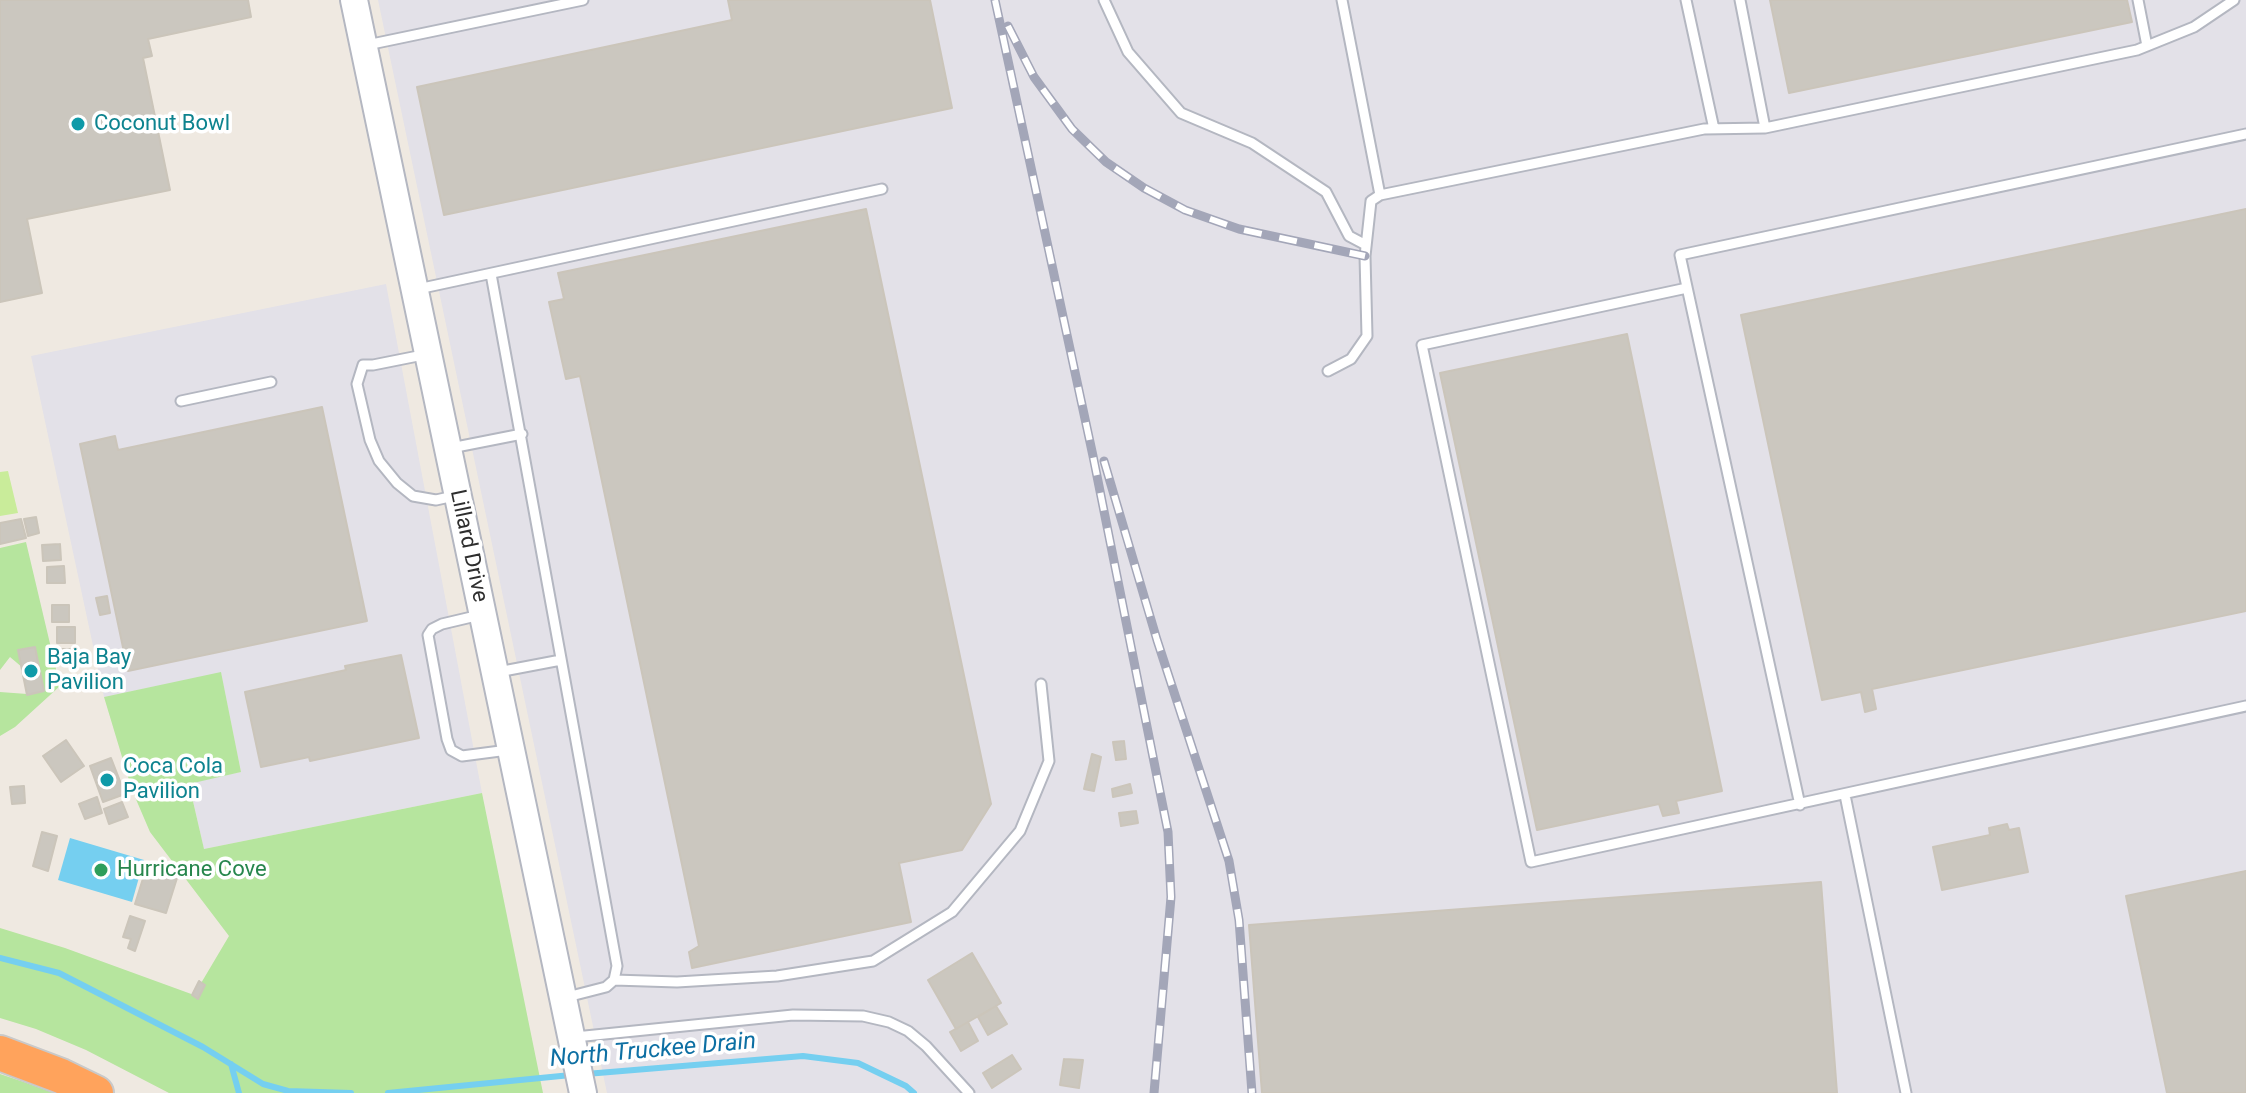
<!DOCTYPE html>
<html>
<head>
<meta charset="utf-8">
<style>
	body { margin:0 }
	canvas { display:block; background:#efe9e1 }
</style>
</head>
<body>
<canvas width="2246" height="1093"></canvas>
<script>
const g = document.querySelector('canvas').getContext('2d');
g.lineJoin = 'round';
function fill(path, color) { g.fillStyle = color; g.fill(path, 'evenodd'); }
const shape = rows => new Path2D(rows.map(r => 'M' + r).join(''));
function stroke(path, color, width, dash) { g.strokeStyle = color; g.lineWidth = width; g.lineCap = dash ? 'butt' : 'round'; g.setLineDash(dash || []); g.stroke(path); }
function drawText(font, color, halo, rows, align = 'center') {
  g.font = font + ' Roboto,sans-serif'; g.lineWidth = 7; g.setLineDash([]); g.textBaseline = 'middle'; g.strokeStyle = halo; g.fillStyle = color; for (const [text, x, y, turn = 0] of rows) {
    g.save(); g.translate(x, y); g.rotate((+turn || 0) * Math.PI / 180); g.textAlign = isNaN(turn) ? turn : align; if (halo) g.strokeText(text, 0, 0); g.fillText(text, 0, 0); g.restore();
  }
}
const industrial = shape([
	[378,0,2246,0,2246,1093,607,1093],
	[386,284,482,793,204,849,189,783,241,772,221,673,104,697,31,356]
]);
const green = shape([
	[26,542,60,686,15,727,0,736,0,692,27,694,23,668,10,657,0,670,0,548],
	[221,672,241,772,189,784,204,849,482,793,543,1093,169,1093,86,1050,36,1029,0,1018,0,928,65,948,194,995,229,936,150,832,132,790,104,697],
	[0,1074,21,1081,54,1093,0,1093]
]);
const pitch = shape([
	[8,471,18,513,0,516,0,472]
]);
const water = shape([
	[70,838,144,860,132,902,58,880]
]);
const stream = shape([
	[0,958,59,973,203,1047,263,1084,288,1091,351,1093],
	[231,1064,239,1093],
	[586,1074,803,1056,858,1063,906,1086,914,1093],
	[388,1093,571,1075]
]);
const building = shape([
	[0,0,248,0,251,17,148,39,152,56,143,58,170,190,27,219,42,293,0,302,0,0],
	[728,0,930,0,952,108,444,215,417,87,732,20,728,0],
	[1770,0,2127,0,2132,22,1789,93,1770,0],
	[866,209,991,804,962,850,899,863,911,922,692,968,689,952,699,946,580,376,566,379,549,302,564,299,558,273,866,209],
	[2246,209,2246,611,1872,689,1876,709,1865,712,1861,692,1822,700,1741,315,2246,209],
	[1627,334,1722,791,1676,801,1679,813,1663,816,1659,804,1537,830,1440,373,1627,334],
	[322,407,367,621,128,671,80,444,115,436,118,450,322,407],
	[36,517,39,533,28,536,24,519,36,517],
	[21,519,26,538,0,544,0,523,21,519],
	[60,544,61,560,43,561,42,545,60,544],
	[64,566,65,583,47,583,47,567,64,566],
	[107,596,110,613,100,615,96,598,107,596],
	[52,605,69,605,69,622,52,622,52,605],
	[57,627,75,627,75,643,57,643,57,627],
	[35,647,44,691,27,695,18,650,35,647],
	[61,649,78,649,79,665,61,665,61,649],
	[401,655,419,738,310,761,309,757,261,767,245,692,346,670,345,666,401,655],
	[66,740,84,766,61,782,43,756,66,740],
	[1124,741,1126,759,1116,760,1113,742,1124,741],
	[1092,754,1101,757,1094,791,1084,789,1092,754],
	[111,758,125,794,103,802,90,766,111,758],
	[1130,784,1132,793,1113,797,1112,789,1130,784],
	[24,786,25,803,12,804,10,787,24,786],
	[97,797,102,813,85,819,79,804,97,797],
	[122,802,128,817,109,824,104,809,122,802],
	[1136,811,1138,823,1121,826,1119,813,1136,811],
	[2007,824,2009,830,2019,828,2028,872,1942,890,1933,847,1990,835,1989,828,2007,824],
	[42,832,57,836,48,871,33,866,42,832],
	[146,869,177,878,166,913,135,904,146,869],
	[2246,871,2246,1093,2167,1093,2126,896,2246,871],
	[1821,882,1837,1093,1262,1093,1249,925,1821,882],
	[130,916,145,921,135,951,128,948,131,939,123,937,130,916],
	[972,953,1001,1003,956,1029,928,980,972,953],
	[199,981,205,985,198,999,192,995,199,981],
	[996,1006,1007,1024,988,1035,978,1017,996,1006],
	[968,1022,978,1041,961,1051,950,1032,968,1022],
	[1012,1055,1021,1069,992,1088,983,1073,1012,1055],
	[1064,1059,1083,1060,1079,1088,1060,1085,1064,1059]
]);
const lane = shape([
	[1104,0,1128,52,1181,113,1252,143,1326,192,1349,236,1366,245],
	[1342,0,1380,195,1704,129,1765,128],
	[1686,0,1714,129],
	[1740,0,1765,128,2137,50,2194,27,2234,0],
	[2138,0,2147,46],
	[367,45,583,0],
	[491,274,617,966,614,980,606,987,567,997],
	[1687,288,1422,345,1531,862,2246,706],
	[418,289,882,189],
	[428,354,373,365,363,365,357,384,370,440,379,461,397,483,413,496,436,500,454,496],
	[1328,371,1351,359,1367,336,1365,256,1371,201,1380,195],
	[181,401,271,382],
	[451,448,522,434],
	[480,615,442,624,432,629,428,635,447,739,451,750,462,756,508,750],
	[498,672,561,660],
	[1845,795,1906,1093],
	[1800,805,1680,255,2246,134],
	[614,980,677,982,777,976,873,961,952,912,1020,831,1049,761,1041,684],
	[575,1037,793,1015,863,1016,889,1022,908,1031,926,1046,969,1093]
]);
const secondary = shape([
	[354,0,583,1093]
]);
const highway = shape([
	[0,1053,61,1076,96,1093]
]);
const rail = shape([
	[995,0,1093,456,1168,832,1171,897,1154,1093],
	[1008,26,1034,77,1072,129,1106,162,1144,188,1185,210,1239,229,1365,256],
	[1104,461,1157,640,1229,861,1239,920,1252,1093]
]);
const markers = [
	[78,124,8,"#0f9aa8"],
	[31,671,8,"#0f9aa8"],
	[107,780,8,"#0f9aa8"],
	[101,870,8,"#2e9e5b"]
];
const cultureNames = [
	["Coconut Bowl",94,124],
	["Baja Bay",47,658],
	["Pavilion",47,683],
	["Coca Cola",123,767],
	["Pavilion",123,792]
];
const streetNames = [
	["Lillard Drive",468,546,78]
];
const leisureNames = [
	["Hurricane Cove",117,870]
];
const waterNames = [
	["North Truckee Drain",653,1051,-5]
];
fill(industrial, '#e3e1e8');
fill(green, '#b6e59e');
fill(pitch, '#c9ec9a');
fill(water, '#75cff0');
stroke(stream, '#75cff0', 6);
fill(building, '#cbc7bf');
stroke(building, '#cbc5ba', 2);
stroke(lane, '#b4b7c1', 13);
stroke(secondary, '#b4b7c1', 30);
stroke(highway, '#c9c9c9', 38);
stroke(lane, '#fff', 9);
stroke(secondary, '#fff', 26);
stroke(highway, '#ffa35c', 34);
stroke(rail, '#a3a6b8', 9);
stroke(rail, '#fff', 6, [18]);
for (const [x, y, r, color] of markers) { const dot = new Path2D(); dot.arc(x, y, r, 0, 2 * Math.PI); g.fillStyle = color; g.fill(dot); stroke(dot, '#fff', 3); }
drawText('22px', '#0d838f', '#fff', cultureNames, 'left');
drawText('22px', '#2e2e2e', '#fff', streetNames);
drawText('22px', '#27864d', '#fff', leisureNames, 'left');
drawText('italic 24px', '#0d6fa3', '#fff', waterNames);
</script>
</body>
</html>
